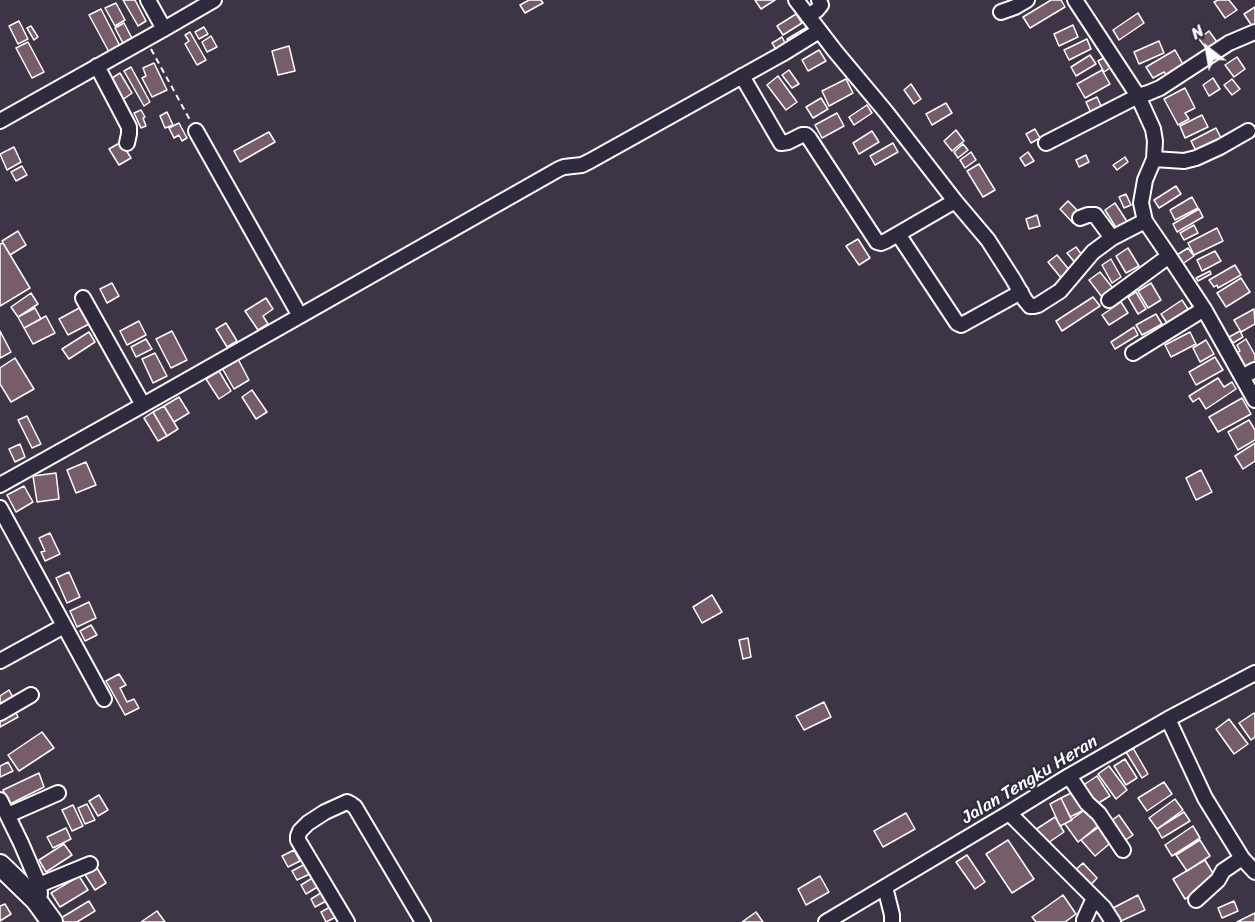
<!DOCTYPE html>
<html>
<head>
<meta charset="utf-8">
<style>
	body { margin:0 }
	#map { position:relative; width:1255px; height:922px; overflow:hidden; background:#3d3446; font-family:Sriracha,sans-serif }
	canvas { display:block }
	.north { position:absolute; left:1177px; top:18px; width:60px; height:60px; -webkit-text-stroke:4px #2f2a3d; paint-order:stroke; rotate:329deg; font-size:16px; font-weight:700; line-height:24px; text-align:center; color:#fff }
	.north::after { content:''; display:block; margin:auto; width:21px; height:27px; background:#fff; clip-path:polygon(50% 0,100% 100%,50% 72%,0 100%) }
</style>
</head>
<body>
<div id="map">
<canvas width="1255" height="922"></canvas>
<div class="north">N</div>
</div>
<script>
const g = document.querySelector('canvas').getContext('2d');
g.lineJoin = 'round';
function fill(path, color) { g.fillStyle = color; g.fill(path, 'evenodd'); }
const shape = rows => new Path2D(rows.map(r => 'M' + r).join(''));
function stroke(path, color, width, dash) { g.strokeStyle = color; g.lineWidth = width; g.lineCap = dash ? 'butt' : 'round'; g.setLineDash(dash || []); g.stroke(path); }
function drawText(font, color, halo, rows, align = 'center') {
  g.font = font + ' Sriracha,sans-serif'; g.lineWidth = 4.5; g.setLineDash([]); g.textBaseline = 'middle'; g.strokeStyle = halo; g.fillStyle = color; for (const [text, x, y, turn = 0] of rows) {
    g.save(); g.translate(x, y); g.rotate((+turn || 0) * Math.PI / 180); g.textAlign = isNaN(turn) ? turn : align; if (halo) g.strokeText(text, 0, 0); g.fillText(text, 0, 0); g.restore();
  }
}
const building = shape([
	[123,0,135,0,146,21,138,26,123,0],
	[529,0,541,0,543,3,525,13,520,5,529,0],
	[755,0,775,0,761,9,755,0],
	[1051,0,1061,0,1065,7,1030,28,1023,17,1051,0],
	[1218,0,1229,0,1237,10,1225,18,1214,2,1218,0],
	[116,3,125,20,115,26,105,8,116,3],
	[1255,7,1255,28,1254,29,1244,14,1255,7],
	[101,9,120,46,109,52,89,15,101,9],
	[1138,13,1144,23,1119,40,1113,30,1138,13],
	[796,14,802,23,783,35,777,26,796,14],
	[19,21,28,39,18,44,9,26,19,21],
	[124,23,134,42,125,47,115,28,124,23],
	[1073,25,1078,37,1059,46,1054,34,1073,25],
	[31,26,38,37,34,40,27,28,31,26],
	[809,26,813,34,791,47,787,39,809,26],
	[204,27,208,34,199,39,195,32,204,27],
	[1209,31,1220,46,1210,53,1199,39,1209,31],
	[190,32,206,60,197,65,185,44,189,41,185,35,190,32],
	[211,36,217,47,207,52,202,42,211,36],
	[782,37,788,49,779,54,772,43,782,37],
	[1087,39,1091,49,1069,60,1064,50,1087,39],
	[1159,41,1164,53,1139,64,1134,52,1159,41],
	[28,42,44,72,32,78,16,48,28,42],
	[289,46,295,71,278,75,272,51,289,46],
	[819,50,826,61,808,71,802,60,819,50],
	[1175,50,1184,66,1167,76,1164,72,1153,78,1146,67,1175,50],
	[1090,55,1096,64,1076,76,1071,67,1090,55],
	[1107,56,1113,66,1104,72,1098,61,1107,56],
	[1237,57,1245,69,1234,77,1225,65,1237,57],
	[154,63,167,90,152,97,142,78,146,76,143,68,154,63],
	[131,67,150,102,144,106,124,71,131,67],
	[789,70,799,84,792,88,782,75,789,70],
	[1102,70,1110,84,1085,98,1077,84,1102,70],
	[120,73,132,93,121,101,109,80,120,73],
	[778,76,797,102,786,110,767,85,778,76],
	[1213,78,1220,89,1209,96,1203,85,1213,78],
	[846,79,853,93,829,106,822,91,846,79],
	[1232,79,1240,89,1232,95,1224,85,1232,79],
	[911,84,921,99,914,104,904,90,911,84],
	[1185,88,1195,108,1185,113,1189,119,1178,125,1164,99,1185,88],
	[1097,97,1102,108,1091,113,1086,102,1097,97],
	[821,98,828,109,813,118,806,107,821,98],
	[946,103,952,113,932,125,926,114,946,103],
	[867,105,872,113,854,125,849,117,867,105],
	[141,110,145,117,143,118,146,126,141,128,134,113,141,110],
	[167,112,173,125,165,128,160,116,167,112],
	[837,113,844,126,822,138,815,125,837,113],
	[1202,115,1208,127,1185,138,1180,126,1202,115],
	[179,123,187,138,182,141,179,135,174,138,169,128,179,123],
	[1216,128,1223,142,1198,155,1191,141,1216,128],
	[1035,129,1040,138,1031,143,1026,134,1035,129],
	[956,130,964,141,952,151,944,141,956,130],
	[872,131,879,142,859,154,853,143,872,131],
	[269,132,275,142,240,162,234,151,269,132],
	[121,142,131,158,119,165,109,149,121,142],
	[893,143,898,152,875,165,870,156,893,143],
	[963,144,968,150,958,158,954,152,963,144],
	[14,147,21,162,7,170,0,154,14,147],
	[971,152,976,160,965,168,960,160,971,152],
	[1028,152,1034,161,1025,166,1020,158,1028,152],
	[1086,155,1089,162,1079,167,1076,160,1086,155],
	[1125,157,1128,162,1117,170,1113,165,1125,157],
	[979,164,995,190,983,197,967,171,979,164],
	[22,166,27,175,16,181,11,172,22,166],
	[1176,186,1181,194,1159,208,1154,200,1176,186],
	[1126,194,1131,205,1124,208,1119,197,1126,194],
	[1192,197,1198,208,1175,220,1170,210,1192,197],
	[1068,201,1082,215,1073,223,1060,209,1068,201],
	[1115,203,1128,223,1117,229,1105,210,1115,203],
	[1199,209,1203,217,1177,232,1173,224,1199,209],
	[1037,215,1040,226,1029,229,1026,219,1037,215],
	[1194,225,1198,233,1184,240,1180,233,1194,225],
	[1217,228,1223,241,1194,255,1188,243,1217,228],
	[18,231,26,245,10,255,2,241,18,231],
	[858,239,870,258,859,265,846,246,858,239],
	[3,243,30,288,0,306,0,244,3,243],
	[1076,247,1085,259,1077,265,1067,253,1076,247],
	[1128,248,1139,266,1126,273,1116,256,1128,248],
	[1188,248,1194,256,1178,267,1172,258,1188,248],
	[1215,251,1221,261,1202,271,1197,260,1215,251],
	[1057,255,1071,272,1062,279,1048,262,1057,255],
	[1111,259,1121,277,1112,283,1102,265,1111,259],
	[1235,265,1241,275,1218,288,1217,285,1214,287,1209,280,1235,265],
	[1210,271,1211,274,1198,281,1196,278,1210,271],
	[1100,272,1116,292,1105,301,1089,280,1100,272],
	[1241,278,1250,292,1226,307,1217,293,1241,278],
	[112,283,119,296,107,303,100,289,112,283],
	[1151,283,1161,300,1148,308,1138,291,1151,283],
	[1136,292,1146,309,1138,314,1128,297,1136,292],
	[31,293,38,304,18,317,11,307,31,293],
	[1093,297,1100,306,1062,331,1056,321,1093,297],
	[266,298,273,309,263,316,268,324,258,330,245,311,266,298],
	[1182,300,1188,309,1167,323,1161,314,1182,300],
	[1121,302,1128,313,1109,325,1102,315,1121,302],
	[81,307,89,324,68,335,59,319,81,307],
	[35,308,41,319,24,328,18,317,35,308],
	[1254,309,1255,324,1241,332,1234,320,1254,309],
	[1156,314,1162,324,1142,335,1136,325,1156,314],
	[46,316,55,333,33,344,24,328,46,316],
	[139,321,146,335,127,345,120,331,139,321],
	[226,323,237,341,227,347,216,329,226,323],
	[1134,327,1138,335,1115,349,1111,342,1134,327],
	[0,331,11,352,0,358,0,331],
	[172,331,187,360,171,368,156,339,172,331],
	[1240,331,1243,337,1233,343,1229,337,1240,331],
	[89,332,95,342,69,359,62,349,89,332],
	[1190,332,1196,344,1171,357,1165,345,1190,332],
	[146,339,152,349,136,357,131,347,146,339],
	[1246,339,1255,355,1255,363,1245,368,1237,353,1240,351,1237,345,1246,339],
	[1206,340,1214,354,1200,362,1193,348,1206,340],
	[155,353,167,376,153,383,142,359,155,353],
	[1215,357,1223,370,1196,385,1189,372,1215,357],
	[15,358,34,389,11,402,0,384,0,368,15,358],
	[238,359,249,380,234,389,222,368,238,359],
	[219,371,231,391,219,399,206,379,219,371],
	[1218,378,1224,387,1232,382,1236,389,1206,409,1199,398,1193,402,1189,396,1218,378],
	[252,390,267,412,256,419,242,397,252,390],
	[179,397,189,413,174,422,164,406,179,397],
	[1242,398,1251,414,1218,432,1209,417,1242,398],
	[164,406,178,429,167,436,153,412,164,406],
	[153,412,167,436,158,441,144,418,153,412],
	[27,416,41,444,32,448,18,420,27,416],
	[1249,420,1255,430,1255,440,1238,450,1228,432,1249,420],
	[1255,443,1255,461,1243,469,1235,456,1255,443],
	[20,444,25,457,15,462,9,449,20,444],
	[86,462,96,485,76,493,67,470,86,462],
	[1201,470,1212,492,1196,500,1186,478,1201,470],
	[56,473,59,499,37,502,33,476,56,473],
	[24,486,33,502,16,512,7,495,24,486],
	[50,533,60,554,45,561,41,552,45,551,39,538,50,533],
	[69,572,80,597,67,603,56,578,69,572],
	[712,595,722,612,702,623,693,607,712,595],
	[89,602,96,618,77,627,70,611,89,602],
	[91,625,97,635,85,641,80,631,91,625],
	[748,638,751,657,743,659,739,640,748,638],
	[119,674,126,685,120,688,127,702,134,699,139,708,125,715,106,681,119,674],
	[9,690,15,701,0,710,0,696,9,690],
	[824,702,831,717,804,730,796,716,824,702],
	[14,709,18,717,0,727,0,716,14,709],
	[1254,713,1255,715,1255,737,1251,740,1239,723,1254,713],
	[1229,719,1248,744,1234,754,1216,729,1229,719],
	[42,732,54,748,19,771,8,755,42,732],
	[1133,748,1148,774,1142,778,1126,752,1133,748],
	[1125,759,1137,778,1126,785,1114,766,1125,759],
	[8,762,13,771,0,777,0,766,8,762],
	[1109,766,1127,790,1116,799,1098,774,1109,766],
	[39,773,44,787,10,804,3,790,39,773],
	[1097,776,1110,796,1092,807,1079,788,1097,776],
	[1164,782,1172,794,1147,811,1138,798,1164,782],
	[1075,791,1084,810,1070,817,1061,798,1075,791],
	[99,795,108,810,98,816,89,801,99,795],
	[1061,798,1072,820,1060,826,1050,804,1061,798],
	[1175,799,1183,810,1157,829,1149,818,1175,799],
	[87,804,95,820,85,824,78,808,87,804],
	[73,805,83,826,72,831,62,810,73,805],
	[1086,809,1099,827,1078,842,1065,824,1086,809],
	[1184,812,1190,821,1162,838,1157,829,1184,812],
	[906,813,915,829,883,847,874,831,906,813],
	[1119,815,1133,835,1124,841,1111,821,1119,815],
	[1055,817,1064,832,1045,845,1035,830,1055,817],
	[1100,824,1114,840,1095,856,1081,840,1100,824],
	[1193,826,1200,838,1172,856,1165,845,1193,826],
	[66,828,71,839,53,848,47,837,66,828],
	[1008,840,1034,879,1012,893,986,854,1008,840],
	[1200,840,1210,856,1187,871,1176,855,1200,840],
	[64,844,72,855,46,872,39,860,64,844],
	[294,850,300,861,288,867,282,856,294,850],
	[967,855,985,882,975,889,956,862,967,855],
	[1205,860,1217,880,1185,899,1173,879,1205,860],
	[94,863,106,883,95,890,82,870,94,863],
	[307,863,312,873,297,880,292,871,307,863],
	[1083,863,1097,878,1087,889,1072,873,1083,863],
	[79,876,88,890,60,907,51,893,79,876],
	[820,876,829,892,806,905,798,889,820,876],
	[314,877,319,886,306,894,301,885,314,877],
	[324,891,328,900,315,907,311,899,324,891],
	[1063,895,1076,914,1065,922,1036,922,1032,917,1063,895],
	[1138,895,1145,910,1119,922,1113,908,1138,895],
	[89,901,95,911,77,922,57,922,56,921,89,901],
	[1234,901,1238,911,1222,918,1218,908,1234,901],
	[5,904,11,914,0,921,0,906,5,904],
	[332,906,338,916,326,922,321,912,332,906],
	[157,911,165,922,141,922,157,911],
	[756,912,763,922,742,922,756,912],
	[1255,913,1255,922,1237,922,1255,913]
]);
const path = shape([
	[151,49,190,120]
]);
const minor = shape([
	[148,0,164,29],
	[796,0,835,51,886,112,955,201,988,240,1013,279,1025,300,1030,306,1034,306,1038,305,1060,291,1093,252,1112,238,1145,221],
	[1075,0,1138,96,1153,129,1155,141,1154,159,1145,180,1141,203,1145,221,1169,256,1204,309,1255,400],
	[1001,12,1015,7,1027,0],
	[808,16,817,10,821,5,819,0],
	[97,66,129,127,129,134,127,143],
	[742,76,781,143,788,142,802,135,806,135,809,138,877,242,881,243,886,241,955,201],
	[0,121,164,29,214,0],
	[196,131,300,316],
	[1046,143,1138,96,1148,93,1160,88,1229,43,1255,32],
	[1154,159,1184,161,1196,158,1220,147,1248,131],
	[1080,218,1088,215,1095,215,1112,238],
	[898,234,957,323,961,325,965,323,1021,292],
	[83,298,143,405],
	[1109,300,1169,256],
	[1133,353,1204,309],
	[1242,377,1255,370],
	[0,485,143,405,559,169,564,167,582,165,590,161,782,54,819,31],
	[0,508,104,699],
	[0,661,64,626],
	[0,713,31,695],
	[1168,719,1205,798,1242,858,1255,872],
	[1069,776,1087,803,1099,814,1123,850],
	[0,800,21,843,39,885,40,894,36,900],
	[1009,813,1104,908,1113,922],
	[8,815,58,793],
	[39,885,90,864],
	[885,887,892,915,892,922],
	[1196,900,1218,880,1223,871,1242,858],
	[347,922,298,840,298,836,300,831,308,823,325,812,347,802,351,804,355,807,423,922],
	[826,922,1009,813,1069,776,1168,719,1255,673],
	[1084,922,1084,920,1094,898]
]);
const highway = shape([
	[0,865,36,900,52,922]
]);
const streetNames = [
	["Jalan Tengku Heran",1030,780,-31]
];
fill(building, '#765d69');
stroke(building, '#fff', 1.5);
stroke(minor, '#fff', 18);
stroke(highway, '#fff', 24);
stroke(path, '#fff', 2, [6, 4.5]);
stroke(minor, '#2f2a3d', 14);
stroke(highway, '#2f2a3d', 20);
drawText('18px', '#fff', '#2f2a3d', streetNames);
</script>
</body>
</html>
